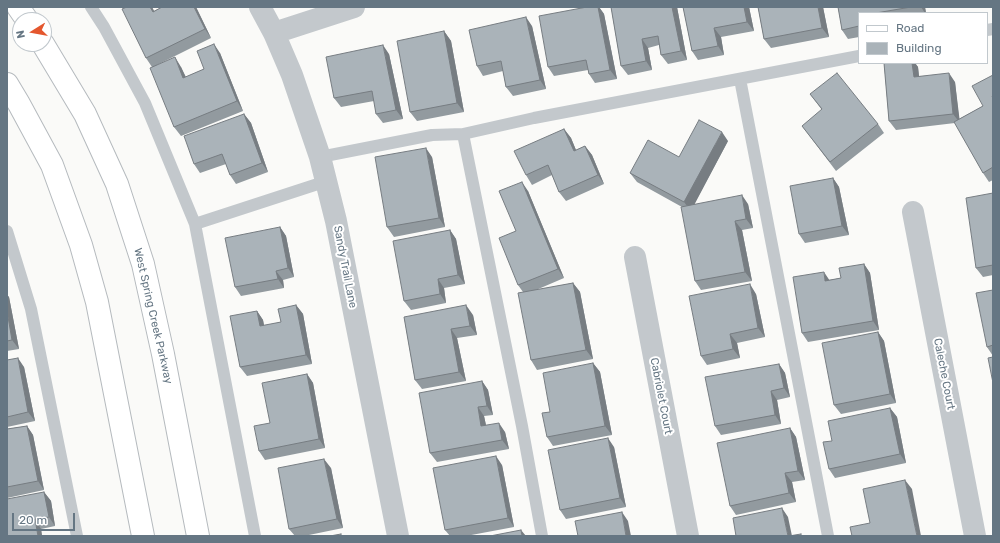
<!DOCTYPE html>
<html>
<head>
<meta charset="utf-8">
<style>
	body { margin:0 }
	#map { position:relative; width:1000px; height:543px; overflow:hidden; background:#fafaf8; font-family:Rubik,sans-serif }
	canvas { display:block }
	.frame { position:absolute; inset:0; border:8px solid #657683; pointer-events:none }
	.legend { position:absolute; left:858px; top:12px; width:130px; height:52px; box-sizing:border-box; background:#fff; border:1px solid #c1c8cd; margin:0; padding:5px 7px; list-style:none; font-size:12px; color:#657683 }
	.legend li { display:flex; align-items:center; gap:8px; height:20px }
	.legend b { width:20px; border:1px solid #c1c8cd }
	.north { position:absolute; left:12px; top:12px; width:40px; height:40px; box-sizing:border-box; background:#fff; border:1px solid #c1c8cd; border-radius:50%; rotate:259deg; font-size:11px; font-weight:700; line-height:16px; text-align:center; color:#657683 }
	.north::after { content:''; display:block; margin:auto; width:14px; height:18px; background:#e4572e; clip-path:polygon(50% 0,100% 100%,50% 72%,0 100%) }
	.scale { position:absolute; left:12px; top:513px; width:63px; height:18px; box-sizing:border-box; border:2px solid #657683; border-top:0; padding-left:5px; font-size:12px; line-height:14px; white-space:nowrap; color:#657683; -webkit-text-stroke:3px #fff; paint-order:stroke }
</style>
</head>
<body>
<div id="map">
<canvas width="1000" height="543"></canvas>
<div class="frame"></div>
<ul class="legend">
<li><b style="height:5px;background:#fff"></b>Road</li>
<li><b style="height:11px;background:#aab3b9"></b>Building</li>
</ul>
<div class="north">N</div>
<div class="scale">20 m</div>
</div>
<script>
const g = document.querySelector('canvas').getContext('2d');
g.lineJoin = 'round';
const shape = rows => new Path2D(rows.map(r => 'M' + r).join(''));
function stroke(path, color, width, dash) { g.strokeStyle = color; g.lineWidth = width; g.lineCap = dash ? 'butt' : 'round'; g.setLineDash(dash || []); g.stroke(path); }
function fill(path, color) { g.fillStyle = color; g.fill(path, 'evenodd'); }
function drawText(font, color, halo, rows, align = 'center') {
  g.font = font + ' Rubik,sans-serif'; g.lineWidth = 4; g.setLineDash([]); g.textBaseline = 'middle'; g.strokeStyle = halo; g.fillStyle = color; for (const [text, x, y, turn = 0] of rows) {
    g.save(); g.translate(x, y); g.rotate((+turn || 0) * Math.PI / 180); g.textAlign = isNaN(turn) ? turn : align; if (halo) g.strokeText(text, 0, 0); g.fillText(text, 0, 0); g.restore();
  }
}
const service = shape([
	[91,7,104,27,145,103,195,224,255,536],
	[987,30,993,29],
	[740,79,828,536],
	[463,134,534,118,859,56],
	[320,157,432,135,463,134,522,426,542,536],
	[195,224,327,181],
	[7,231,31,309,77,536]
]);
const minor = shape([
	[260,7,274,33,292,75,320,157,336,221,398,536],
	[274,33,354,7],
	[913,212,975,536],
	[635,257,688,536]
]);
const primary = shape([
	[18,7,27,20],
	[43,44,85,114,117,184,143,264,163,354,198,536],
	[7,84,19,104,52,165,81,245,97,302,143,536]
]);
const wall = shape([
	[127,7,152,7,154,11,162,7,196,7,211,38,157,65,181,67,186,77,204,69,220,53,243,111,181,136,174,127,152,67,146,58],
	[587,7,599,7,604,14,617,79,595,83,589,74,588,70,554,76,548,67],
	[611,7,677,7,687,60,668,64,661,55,659,45,648,48,652,70,628,75,621,66],
	[683,7,749,7,754,31,721,37,724,55,698,60,692,51],
	[758,7,823,7,829,37,771,48,764,39],
	[838,7,925,7,926,13,859,13,859,37,848,39,842,30],
	[532,26,546,89,513,96,506,87,503,71,483,76,477,66],
	[444,31,451,41,464,112,417,121,410,112],
	[389,54,403,119,383,123,376,114,374,101,341,107,334,98],
	[884,63,915,63,918,67,919,76,955,82,959,119,983,106,993,75,993,180,989,182,983,173,955,123,896,130,889,121],
	[810,94,878,124,884,133,836,171,802,126,822,110],
	[244,114,251,123,268,172,236,184,230,175,226,164,200,173,194,164],
	[564,129,571,138,576,150,585,146,592,155,604,184,566,201,559,192,552,175,532,185,526,175],
	[728,141,694,204,748,204,753,228,742,230,752,281,701,290,695,281,682,207,637,182,630,173],
	[432,157,445,227,394,237,387,227],
	[833,178,839,187,849,235,805,243,799,234],
	[528,191,564,278,536,290,573,283,580,292,593,359,537,370,531,360,523,292,518,285,516,231],
	[993,193,993,275,983,277,976,268],
	[280,227,286,236,294,277,283,280,284,288,241,296,235,287],
	[450,230,456,239,465,284,444,288,446,303,411,310,404,301],
	[864,264,870,273,879,330,808,342,802,333,829,280,841,278],
	[993,290,993,356,987,347],
	[756,294,765,337,737,343,740,358,707,365,701,356],
	[7,295,9,297,19,349,7,351],
	[296,305,303,314,312,364,247,376,240,367,257,311,263,320,264,326,281,322],
	[473,315,477,335,457,338,466,381,422,389,415,380,404,317],
	[878,332,884,341,896,403,841,414,834,405],
	[7,360,24,367,35,421,7,427],
	[593,363,600,372,612,435,553,446,547,437,550,412],
	[779,364,785,373,790,397,777,400,781,424,721,435,715,426],
	[307,374,313,383,325,448,265,460,259,451,270,423],
	[482,381,488,390,493,415,484,416,486,425,505,432,509,449,437,462,430,453],
	[890,408,897,417,906,463,835,478,829,469,832,441],
	[27,426,33,435,44,490,7,498,7,429],
	[790,428,796,437,805,480,792,482,796,502,736,515,730,506],
	[614,447,626,507,566,519,560,510],
	[502,465,514,527,466,536,450,536,445,530],
	[331,468,343,528,304,536,295,536,289,529],
	[44,492,51,501,55,526,41,529,42,536,7,536]
]);
const shadedWall = shape([
	[150,7,152,7,159,21,153,12],
	[194,7,196,7,211,38,205,29],
	[598,7,599,7,604,14,617,79,610,70],
	[672,7,677,7,687,60,681,51],
	[744,7,749,7,754,31,747,22],
	[818,7,823,7,829,37,822,28],
	[921,7,925,7,926,13,925,13],
	[526,17,532,26,546,89,540,80],
	[714,28,721,37,724,55,718,46],
	[444,31,451,41,464,112,457,103],
	[642,39,648,48,652,70,646,61],
	[214,44,220,53,243,111,237,101],
	[383,45,389,54,403,119,396,110],
	[175,57,181,67,190,87,183,78],
	[912,63,915,63,918,67,920,86,914,77],
	[949,73,955,82,960,123,953,114],
	[244,114,251,123,268,172,262,163],
	[564,129,571,138,580,160,574,151],
	[722,132,728,141,691,211,684,202],
	[585,146,592,155,604,184,598,175],
	[426,148,432,157,445,227,439,218],
	[833,178,839,187,849,235,842,226],
	[522,182,528,191,564,278,558,269],
	[742,195,748,204,753,228,746,219],
	[735,221,742,230,752,281,745,272],
	[280,227,286,236,294,277,288,268],
	[450,230,456,239,465,284,458,275],
	[864,264,870,273,879,330,873,321],
	[276,271,283,280,284,288,278,279],
	[824,272,830,281,825,281],
	[438,279,444,288,446,303,440,294],
	[573,283,580,292,593,359,586,350],
	[750,284,756,294,765,337,758,328],
	[7,295,9,297,19,349,12,340,7,311],
	[296,305,303,314,312,364,306,355],
	[466,305,473,315,477,335,470,326],
	[257,311,263,320,266,335,260,326],
	[451,329,457,338,466,381,459,372],
	[878,332,884,341,896,403,890,394],
	[730,334,737,343,740,358,733,349],
	[18,358,24,367,35,421,28,412],
	[593,363,600,372,612,435,605,426],
	[779,364,785,373,790,397,784,388],
	[307,374,313,383,325,448,319,439],
	[482,381,488,390,493,415,487,406],
	[771,391,777,400,781,424,775,415],
	[478,407,484,416,488,435,481,426],
	[890,408,897,417,906,463,900,454],
	[499,423,505,432,509,449,502,440],
	[27,426,33,435,44,490,38,481],
	[790,428,796,437,805,480,798,471],
	[608,438,614,447,626,507,620,498],
	[496,456,502,465,514,527,508,518],
	[324,459,331,468,343,528,337,519],
	[785,473,792,482,796,502,789,493],
	[905,480,912,489,921,536,917,536],
	[44,492,51,501,55,526,49,517],
	[782,508,788,517,792,536,788,536],
	[622,512,628,521,631,536,626,536],
	[35,519,41,529,42,536,38,536],
	[521,530,526,536,522,536]
]);
const building = shape([
	[127,7,150,7,153,12,162,7,194,7,205,29,146,58,122,9,127,7],
	[587,7,598,7,610,70,589,74,586,60,548,67,539,16,587,7],
	[611,7,672,7,681,51,661,55,658,36,642,39,646,61,621,66,611,7],
	[683,7,744,7,747,22,714,28,718,46,692,51,683,7],
	[758,7,818,7,822,28,764,39,758,7],
	[838,7,911,7,876,13,859,13,859,26,842,30,838,7],
	[526,17,540,80,506,87,501,61,477,66,469,30,526,17],
	[444,31,457,103,410,112,397,41,444,31],
	[214,44,237,101,174,127,150,68,175,57,183,78,204,69,197,51,214,44],
	[383,45,396,110,376,114,372,91,334,98,326,57,383,45],
	[884,63,912,63,914,77,949,73,953,114,889,121,884,63],
	[837,73,878,124,830,162,802,126,822,109,810,94,837,73],
	[993,75,993,95,992,96,993,98,993,167,983,173,954,122,983,106,972,86,993,75],
	[244,114,262,163,230,175,222,154,194,164,184,136,244,114],
	[699,120,722,132,684,202,630,173,648,140,679,157,699,120],
	[564,129,574,151,585,146,598,175,559,192,548,165,526,175,514,151,564,129],
	[426,148,439,218,387,227,375,157,426,148],
	[833,178,842,226,799,234,790,186,833,178],
	[522,182,558,269,518,285,499,238,516,231,499,191,522,182],
	[993,193,993,265,976,268,966,198,993,193],
	[742,195,746,219,735,221,745,272,695,281,681,207,742,195],
	[280,227,288,268,276,271,278,279,235,287,225,238,280,227],
	[450,230,458,275,438,279,440,294,404,301,393,241,450,230],
	[864,264,873,321,802,333,793,277,824,272,825,281,841,278,839,268,864,264],
	[573,283,586,350,531,360,518,293,573,283],
	[750,284,758,328,730,334,733,349,701,356,689,296,750,284],
	[993,290,993,345,987,347,976,293,993,290],
	[296,305,306,355,240,367,230,316,257,311,260,326,281,322,278,309,296,305],
	[466,305,470,326,451,329,459,372,415,380,404,317,466,305],
	[7,311,12,340,7,341,7,311],
	[878,332,890,394,834,405,822,343,878,332],
	[993,357,993,383,988,358,993,357],
	[18,358,28,412,7,417,7,360,18,358],
	[593,363,605,426,547,437,542,413,550,412,543,373,593,363],
	[779,364,784,388,771,391,775,415,715,426,705,377,779,364],
	[307,374,319,439,259,451,254,426,270,423,262,383,307,374],
	[482,381,487,406,478,407,481,426,499,423,502,440,430,453,419,393,482,381],
	[890,408,900,454,829,469,823,442,832,441,828,421,890,408],
	[27,426,38,481,7,487,7,429,27,426],
	[790,428,798,471,785,473,789,493,730,506,717,443,790,428],
	[608,438,620,498,560,510,548,450,608,438],
	[496,456,508,518,445,530,433,468,496,456],
	[324,459,337,519,289,529,278,468,324,459],
	[905,480,917,536,852,536,850,527,870,523,863,489,905,480],
	[44,492,49,517,35,519,38,536,7,536,7,499,44,492],
	[782,508,788,536,736,536,733,518,782,508],
	[622,512,626,536,578,536,575,521,622,512],
	[521,530,522,536,490,536,521,530],
	[341,534,341,536,330,536,341,534],
	[801,534,801,536,789,536,801,534]
]);
const streetNames = [
	["Sandy Trail Lane",345,267,79],
	["West Spring Creek Parkway",153,316,77],
	["Caleche Court",944,374,79],
	["Cabriolet Court",661,396,79]
];
stroke(primary, '#b5babe', 24);
stroke(service, '#c3c8cc', 12);
stroke(minor, '#c3c8cc', 22);
stroke(primary, '#fff', 22);
fill(wall, '#929a9f');
fill(shadedWall, '#777d82');
fill(building, '#aab3b9');
stroke(building, '#777d82', 1);
drawText('11px', '#657683', '#fff', streetNames);
</script>
</body>
</html>
